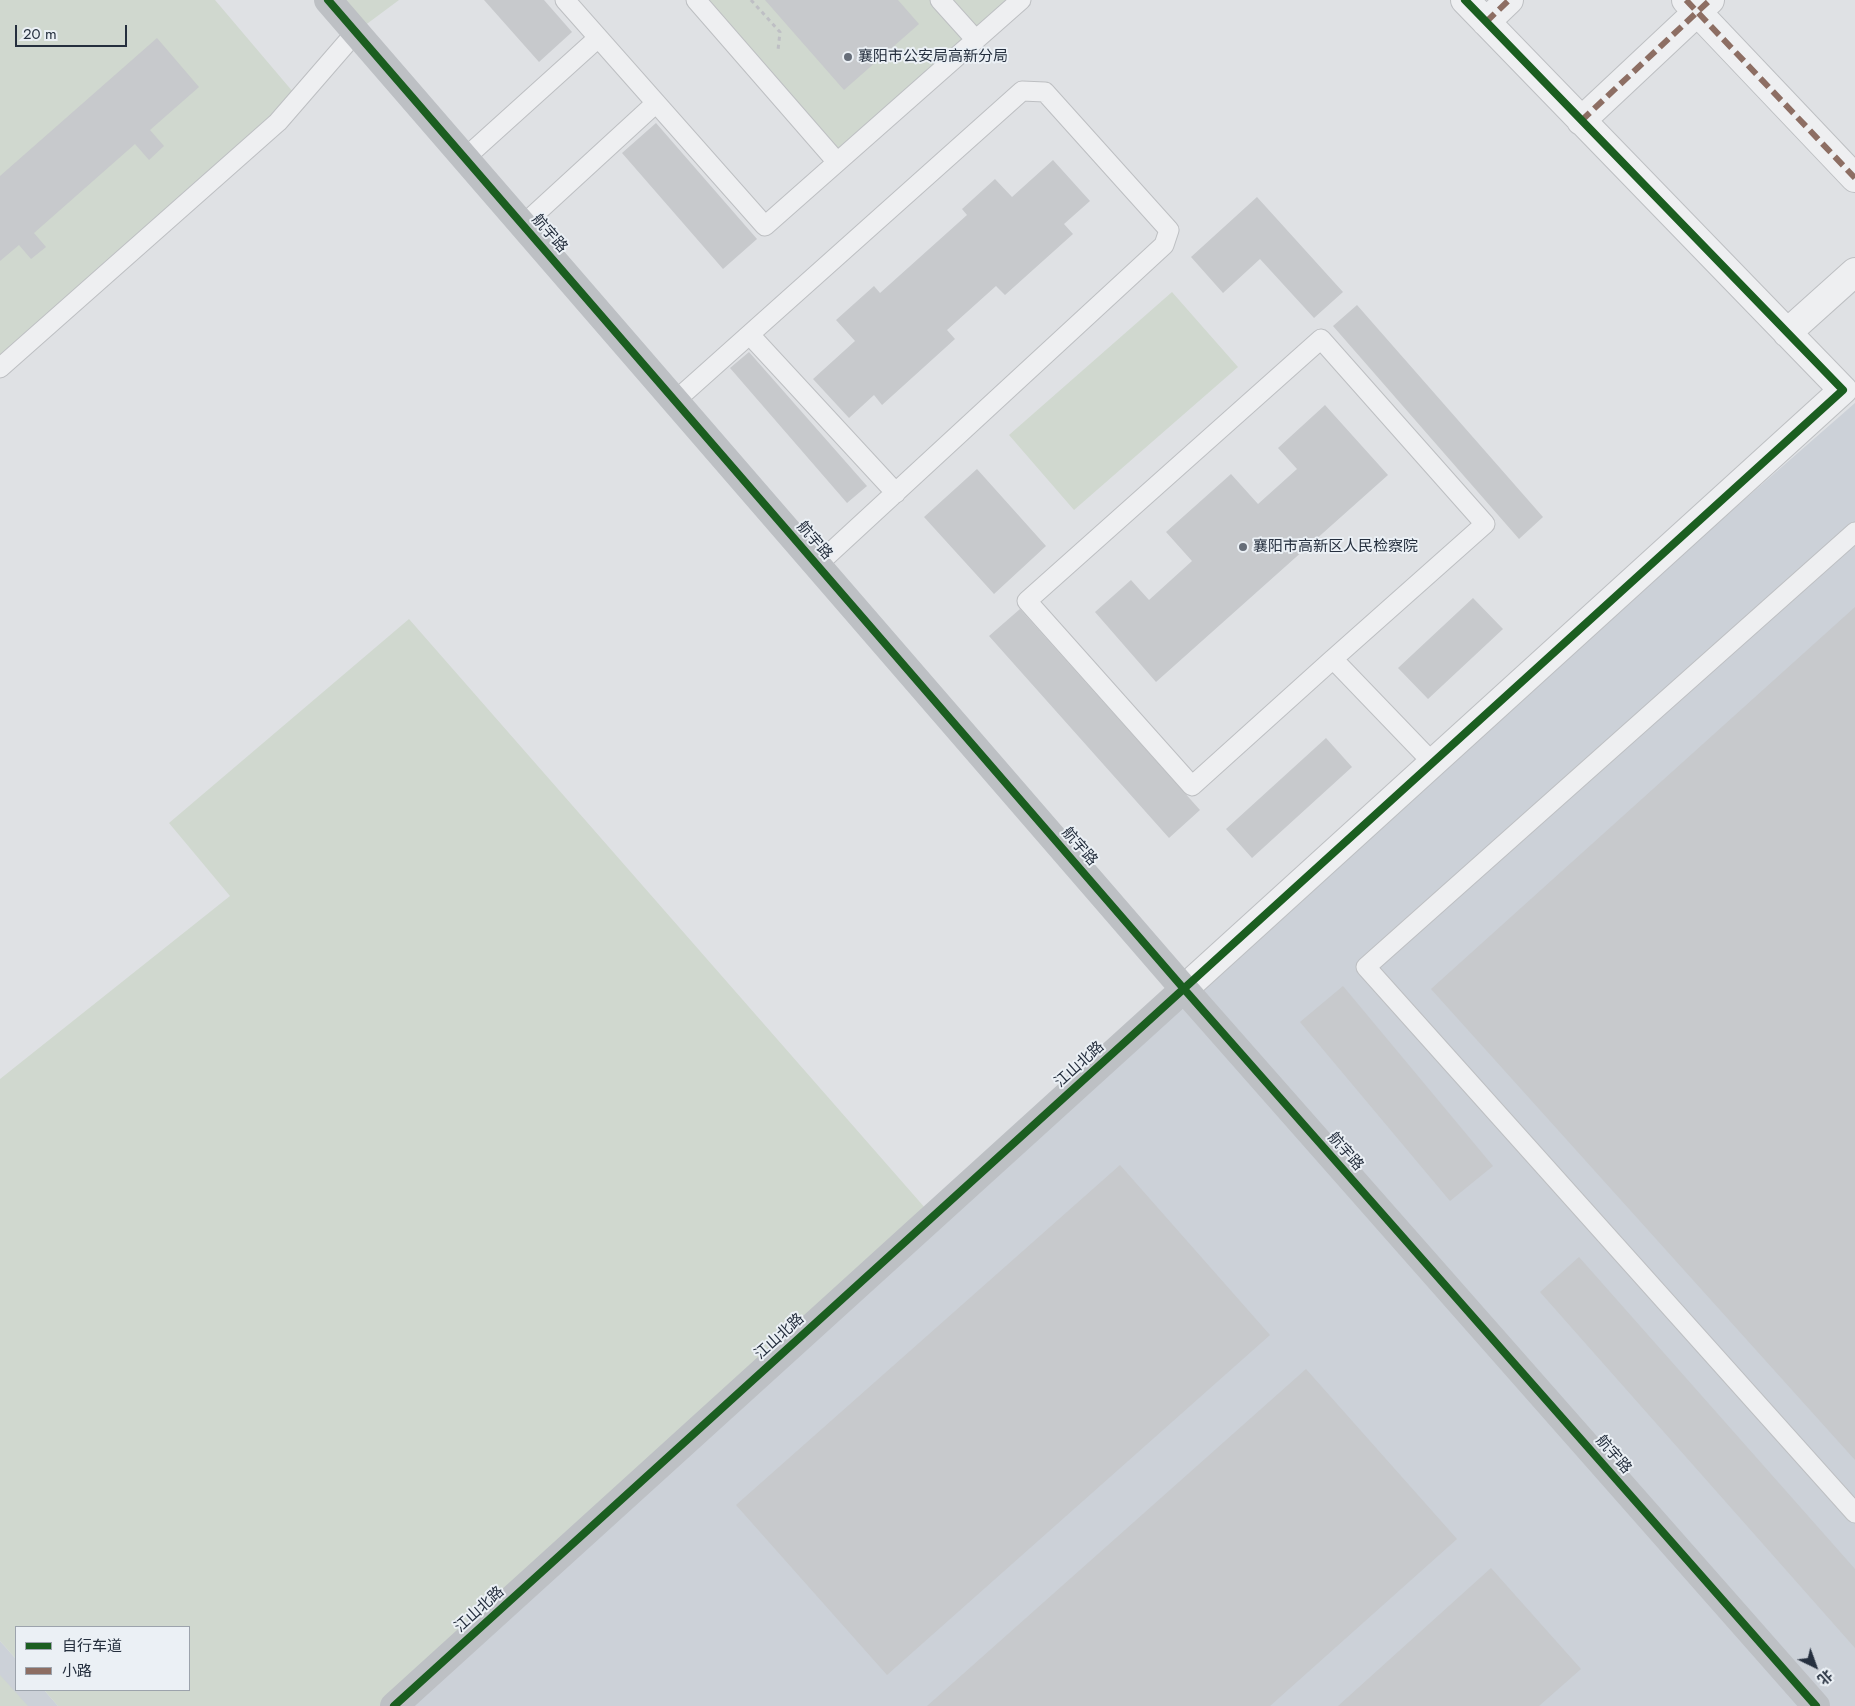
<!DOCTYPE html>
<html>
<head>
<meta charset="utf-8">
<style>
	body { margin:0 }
	#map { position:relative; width:1855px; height:1706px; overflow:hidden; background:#dfe1e4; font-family:Jost,"Noto Sans SC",sans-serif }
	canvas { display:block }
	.legend { position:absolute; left:15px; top:1626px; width:175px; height:65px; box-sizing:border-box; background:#ebf0f5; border:1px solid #9ca3ac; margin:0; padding:6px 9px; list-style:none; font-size:15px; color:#252f3e }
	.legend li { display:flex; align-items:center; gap:10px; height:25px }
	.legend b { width:25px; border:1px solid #9ca3ac }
	.north { position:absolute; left:1790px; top:1641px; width:50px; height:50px; -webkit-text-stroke:4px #ebf0f5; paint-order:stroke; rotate:138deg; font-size:14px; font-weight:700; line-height:20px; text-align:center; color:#252f3e }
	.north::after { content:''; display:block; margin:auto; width:18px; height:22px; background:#252f3e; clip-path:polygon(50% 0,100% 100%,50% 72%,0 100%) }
	.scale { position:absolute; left:15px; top:25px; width:112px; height:22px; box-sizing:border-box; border:2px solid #252f3e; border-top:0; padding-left:6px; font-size:15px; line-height:18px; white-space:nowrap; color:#252f3e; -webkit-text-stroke:4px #ebf0f5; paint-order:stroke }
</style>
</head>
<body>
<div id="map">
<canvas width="1855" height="1706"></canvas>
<ul class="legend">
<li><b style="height:6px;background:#1b5e20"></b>自行车道</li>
<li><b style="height:6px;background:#8d6e63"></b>小路</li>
</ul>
<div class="north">北</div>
<div class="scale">20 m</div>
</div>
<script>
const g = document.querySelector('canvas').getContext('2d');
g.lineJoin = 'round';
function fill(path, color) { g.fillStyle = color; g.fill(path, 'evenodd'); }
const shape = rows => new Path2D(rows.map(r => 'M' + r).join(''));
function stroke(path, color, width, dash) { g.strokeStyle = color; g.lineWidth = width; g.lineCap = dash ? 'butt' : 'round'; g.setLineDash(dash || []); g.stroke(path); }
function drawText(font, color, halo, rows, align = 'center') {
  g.font = font + ' Jost,"Noto Sans SC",sans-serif'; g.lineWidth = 4; g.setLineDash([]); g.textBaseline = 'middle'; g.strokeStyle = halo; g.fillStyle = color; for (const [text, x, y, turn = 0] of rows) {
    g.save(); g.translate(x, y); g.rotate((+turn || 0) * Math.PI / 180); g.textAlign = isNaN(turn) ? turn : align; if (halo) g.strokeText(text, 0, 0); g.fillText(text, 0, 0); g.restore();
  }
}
const built = shape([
	[1855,403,1855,1706,394,1706,1184,989],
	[0,1641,16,1659,16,1690,44,1690,58,1706,0,1706]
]);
const green = shape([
	[0,0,215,0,299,99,0,368],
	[328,0,399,0,356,32],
	[696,0,1021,0,837,162],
	[1172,292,1238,367,1074,510,1009,435],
	[409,619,933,1217,394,1706,58,1706,44,1690,189,1690,189,1627,16,1627,16,1659,0,1641,0,1079,230,896,169,823],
	[0,1675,28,1706,0,1706]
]);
const building = shape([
	[484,0,544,0,572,32,539,62],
	[765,0,898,0,919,24,844,90],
	[157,38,199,87,150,130,164,146,149,160,135,144,34,233,46,247,31,259,19,245,0,261,0,176],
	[656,123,757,239,723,269,622,153],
	[1053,160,1090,201,1064,224,1073,234,1005,295,996,286,947,330,955,339,882,405,874,395,849,418,813,379,855,341,836,320,874,286,880,293,967,215,962,209,995,179,1012,197],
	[1257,197,1343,292,1314,318,1260,259,1223,293,1191,257],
	[1357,305,1543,517,1519,539,1333,326],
	[749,352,867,486,847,503,730,368],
	[1325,405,1388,475,1156,682,1095,612,1131,580,1149,600,1192,561,1166,532,1231,474,1258,504,1297,469,1278,448],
	[977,469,1046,546,994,594,924,517],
	[1473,598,1503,629,1428,699,1398,668],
	[1855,607,1855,1460,1431,989],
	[1020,609,1200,810,1169,838,989,636],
	[1326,738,1352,767,1252,858,1226,829],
	[1343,986,1493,1166,1450,1201,1300,1022],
	[1120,1165,1270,1335,887,1675,736,1505],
	[1579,1257,1855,1569,1855,1648,1540,1292],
	[1306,1369,1457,1539,1270,1706,927,1706],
	[1491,1568,1581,1669,1539,1706,1338,1706]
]);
const path = shape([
	[751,0,780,32,778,50]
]);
const lane = shape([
	[565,0,765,226,1021,0],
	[696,0,837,162],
	[940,0,976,40],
	[465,158,598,38],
	[523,225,656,103],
	[750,335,896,493],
	[0,368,278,122,356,32],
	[675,401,1022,91,1045,92,1169,230,1164,245,817,565],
	[1855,532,1366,967,1855,1513],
	[1333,659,1192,786,1027,601,1321,339,1485,524,1333,659,1433,763]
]);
const street = shape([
	[1686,0,1855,178],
	[1486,22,1509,0],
	[1581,121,1710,0],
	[1787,333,1855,272],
	[1184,989,1843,390,1465,0]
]);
const secondary = shape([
	[328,0,1184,989,1816,1706],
	[394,1706,1184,989]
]);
const quiet = shape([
	[1686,0,1855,178],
	[1486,22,1509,0],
	[1581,121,1710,0]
]);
const cycleway = shape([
	[328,0,1184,989,1816,1706],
	[394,1706,1843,390,1465,0]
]);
const markers = [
	[848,57,5,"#666d78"],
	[1243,547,5,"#666d78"]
];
const poiNames = [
	["襄阳市公安局高新分局",858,57],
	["襄阳市高新区人民检察院",1253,547]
];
const streetNames = [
	["航宇路",549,234,49],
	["航宇路",814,541,49],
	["航宇路",1079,847,49],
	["江山北路",1080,1065,-42],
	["航宇路",1345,1152,49],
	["江山北路",780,1337,-42],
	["航宇路",1613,1455,49],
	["江山北路",480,1610,-42]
];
fill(built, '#ccd1d8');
fill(green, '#d0d8cf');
fill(building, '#c7c9cc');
stroke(lane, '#bdbfc2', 21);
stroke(street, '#bdbfc2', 30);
stroke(path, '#bebfc4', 3, [4, 4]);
stroke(lane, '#eeeff1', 19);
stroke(street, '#eeeff1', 28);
stroke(secondary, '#bdc0c4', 28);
stroke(quiet, '#8d6e63', 6, [12, 6]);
stroke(cycleway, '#1b5e20', 8);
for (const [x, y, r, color] of markers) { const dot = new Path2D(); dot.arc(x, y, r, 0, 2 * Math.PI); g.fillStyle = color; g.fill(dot); stroke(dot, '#ebf0f5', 2); }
drawText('15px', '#252f3e', '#ebf0f5', poiNames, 'left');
drawText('15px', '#252f3e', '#ebf0f5', streetNames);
</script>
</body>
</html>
